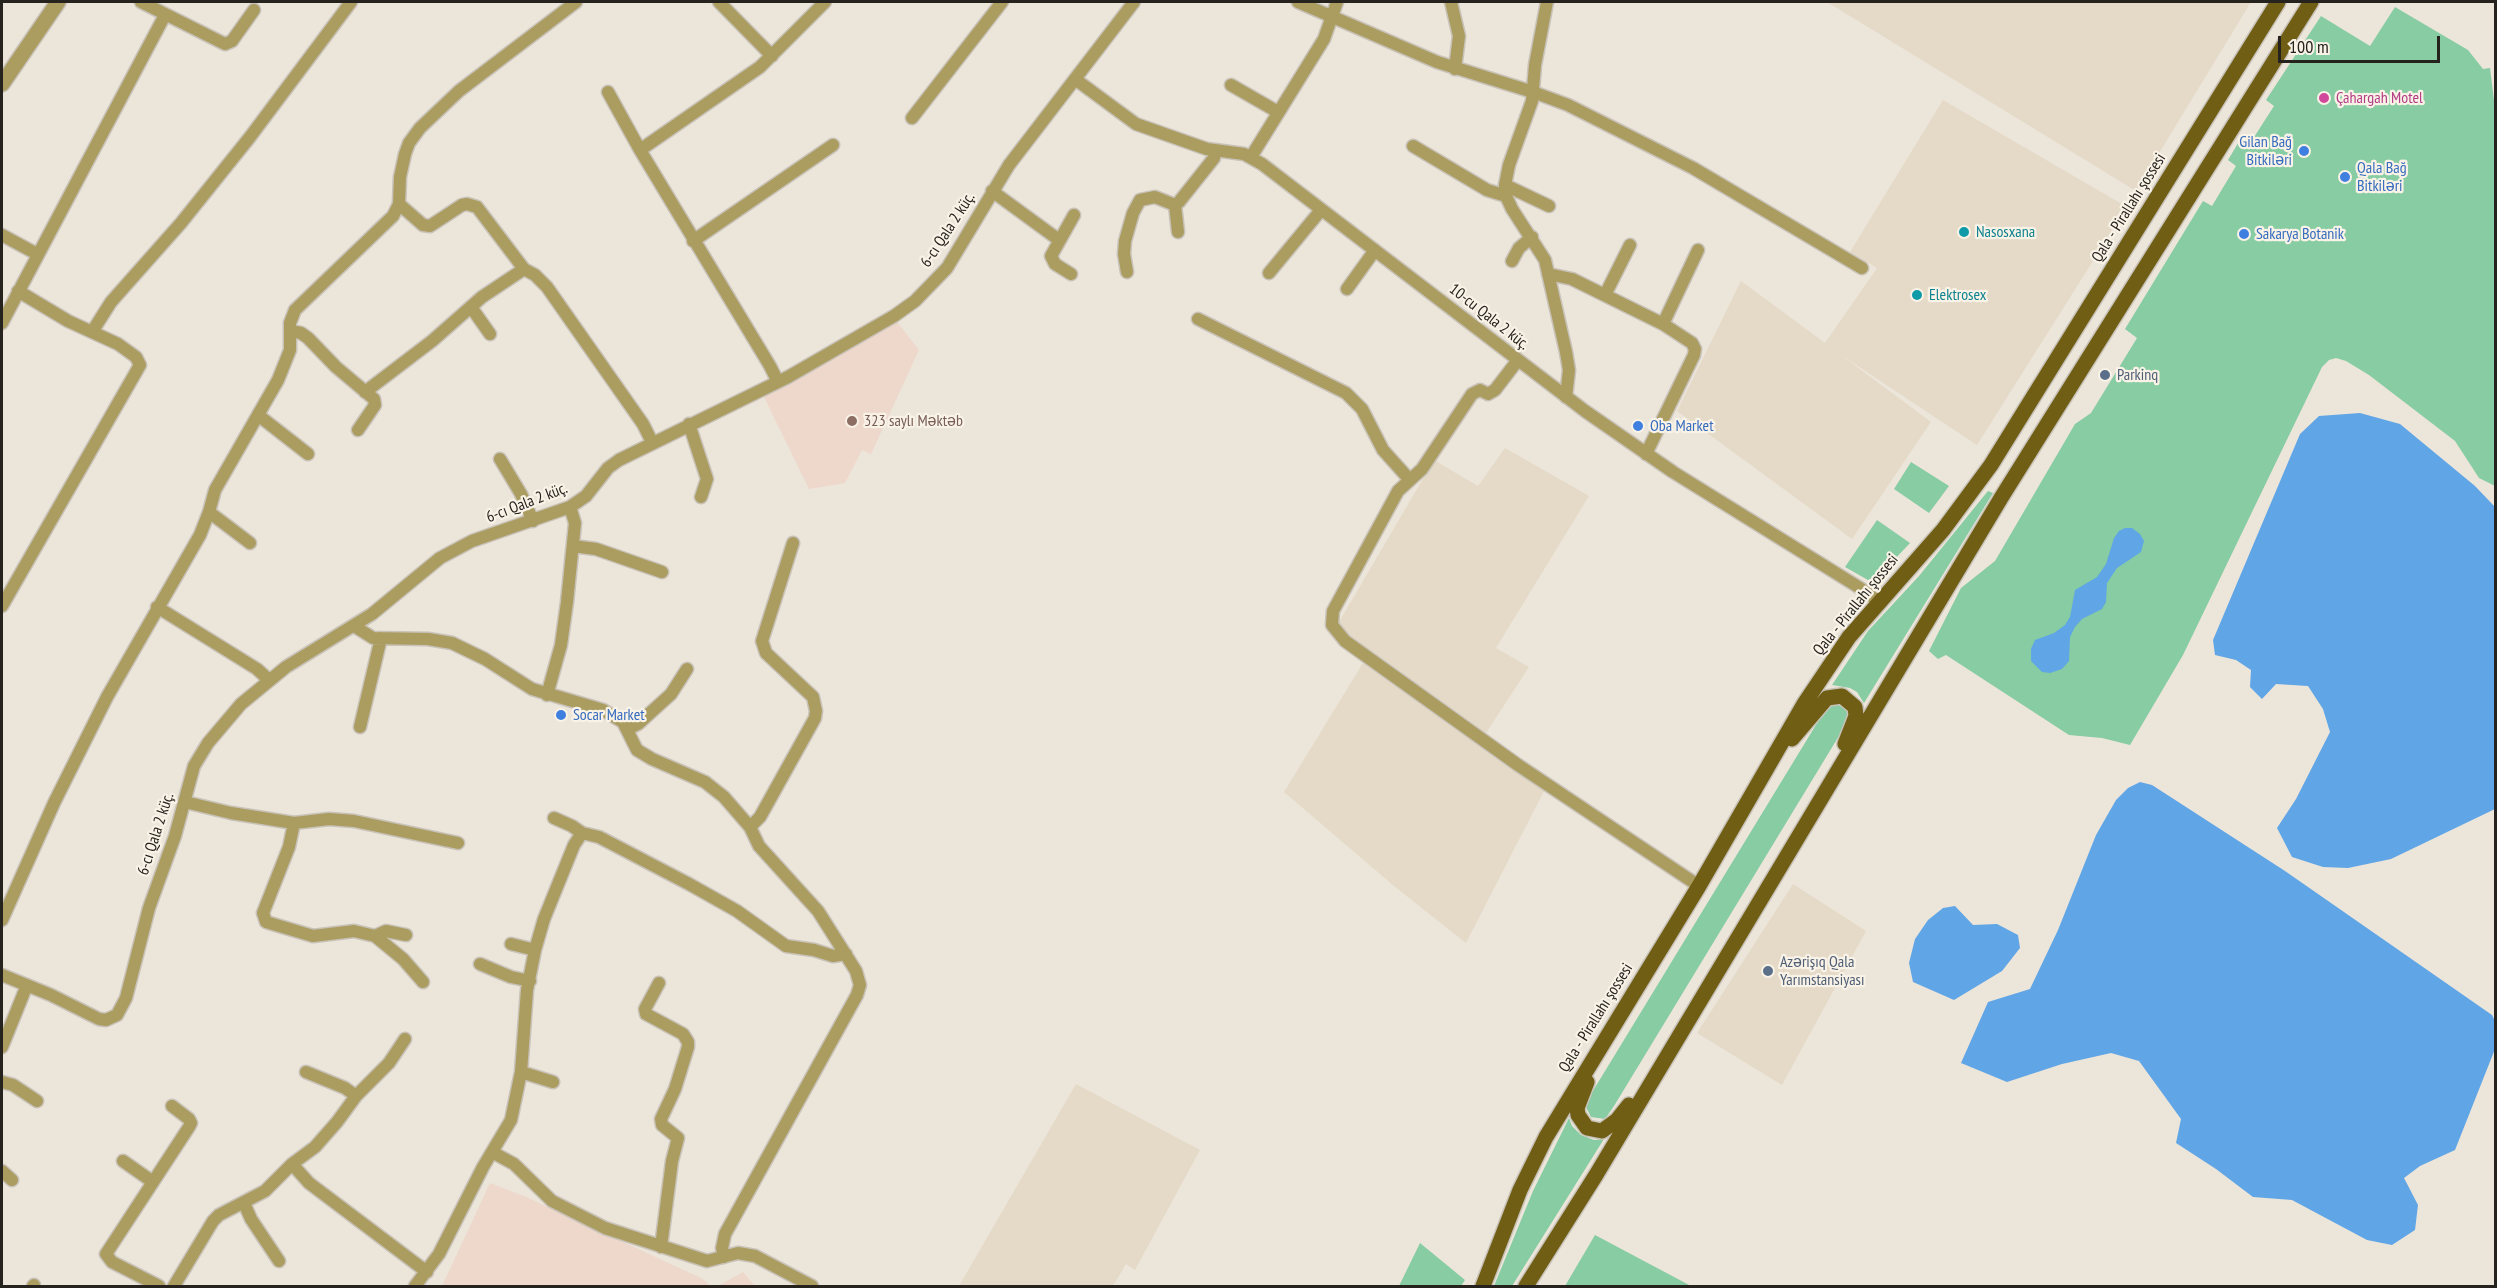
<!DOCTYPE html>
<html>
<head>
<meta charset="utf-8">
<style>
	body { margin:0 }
	#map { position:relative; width:2497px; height:1288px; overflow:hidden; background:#ece5da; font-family:"PT Sans Narrow",sans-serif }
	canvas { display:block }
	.frame { position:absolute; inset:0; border:3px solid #26231f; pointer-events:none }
	.scale { position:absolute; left:2278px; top:36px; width:162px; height:27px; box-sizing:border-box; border:3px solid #26231f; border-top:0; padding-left:8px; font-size:18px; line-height:21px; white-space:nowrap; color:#26231f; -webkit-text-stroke:4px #f9f2e7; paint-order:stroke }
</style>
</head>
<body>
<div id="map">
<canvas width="2497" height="1288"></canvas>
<div class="frame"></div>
<div class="scale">100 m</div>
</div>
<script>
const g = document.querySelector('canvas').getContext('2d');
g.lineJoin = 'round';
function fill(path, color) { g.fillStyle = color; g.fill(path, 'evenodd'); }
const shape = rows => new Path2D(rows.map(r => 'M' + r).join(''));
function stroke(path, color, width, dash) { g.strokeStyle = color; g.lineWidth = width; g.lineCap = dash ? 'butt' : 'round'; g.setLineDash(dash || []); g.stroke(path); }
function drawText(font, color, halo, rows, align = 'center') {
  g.font = font + ' "PT Sans Narrow",sans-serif'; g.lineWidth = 4.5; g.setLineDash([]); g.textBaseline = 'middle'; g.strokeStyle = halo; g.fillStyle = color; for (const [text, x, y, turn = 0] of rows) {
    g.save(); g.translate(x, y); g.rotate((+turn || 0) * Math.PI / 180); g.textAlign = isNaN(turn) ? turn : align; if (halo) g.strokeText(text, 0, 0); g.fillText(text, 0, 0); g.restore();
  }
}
const built = shape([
	[1827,2,2251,2,2136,191],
	[1943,100,2127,207,1977,445,1841,355,1931,422,1852,539,1677,411,1741,281,1825,343,1877,268,1850,252],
	[1505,448,1589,496,1496,648,1529,667,1486,733,1342,631,1339,622,1434,460,1478,486],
	[1363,663,1544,791,1466,943,1394,886,1284,792],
	[1793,884,1866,931,1782,1085,1697,1033],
	[1076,1084,1200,1150,1135,1270,1126,1264,1113,1286,959,1286]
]);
const education = shape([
	[897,322,919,350,871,454,862,450,845,483,809,489,764,397],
	[490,1183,526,1197,703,1279,710,1286,442,1286],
	[743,1272,755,1286,718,1286]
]);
const green = shape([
	[2395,7,2468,50,2483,69,2490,68,2496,117,2495,486,2479,478,2455,441,2369,375,2346,361,2336,358,2329,360,2322,367,2183,655,2130,745,2102,738,2069,735,1946,655,1938,659,1929,651,1961,588,1995,561,2075,424,2091,413,2137,338,2125,329,2203,201,2212,206,2236,166,2228,160,2240,140,2249,145,2274,106,2266,100,2321,16,2370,46],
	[1911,462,1949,486,1929,513,1894,489],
	[1988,491,1993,493,1864,703,1857,692,1850,688,1832,685,1868,631,1919,576],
	[1877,520,1910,543,1877,578,1868,580,1845,567],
	[1836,703,1848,710,1849,717,1845,726,1614,1106,1605,1119,1591,1117,1586,1107,1588,1099,1825,710],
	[1569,1118,1572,1126,1581,1135,1594,1140,1604,1139,1512,1286,1494,1286,1533,1191],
	[1595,1235,1691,1286,1565,1286],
	[1420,1243,1465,1280,1461,1286,1399,1286]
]);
const water = shape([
	[2360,413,2400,424,2475,486,2495,507,2495,809,2391,859,2348,868,2323,867,2292,857,2277,828,2296,799,2330,732,2323,709,2308,686,2276,684,2262,699,2250,687,2251,670,2236,660,2215,655,2213,640,2300,434,2319,416],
	[2125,528,2132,528,2140,534,2144,541,2141,552,2117,568,2107,583,2106,602,2102,609,2082,619,2075,627,2070,637,2069,661,2062,669,2050,673,2042,672,2031,661,2031,649,2035,640,2054,633,2065,625,2070,617,2075,590,2097,577,2106,564,2114,538,2119,531],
	[2140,782,2152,785,2285,871,2492,1015,2495,1021,2495,1049,2455,1150,2420,1166,2404,1178,2418,1205,2415,1230,2392,1245,2367,1240,2292,1200,2253,1197,2216,1169,2176,1143,2181,1119,2139,1061,2111,1053,2062,1064,2007,1082,1961,1063,1988,1002,2030,989,2058,930,2096,835,2116,800,2128,788],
	[1955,906,1973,925,1997,924,2018,935,2020,948,2002,971,1954,1000,1913,982,1909,963,1915,939,1928,920,1943,908]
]);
const minor = shape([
	[141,2,225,44,232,41,254,10],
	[719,2,772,56],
	[1298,2,1437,62,1533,92,1568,105,1693,168,1862,268],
	[1451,2,1459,36,1455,69],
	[1547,2,1535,65,1532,101,1509,165,1505,185,1506,196,1512,209,1545,260,1566,352,1569,370,1566,397],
	[1075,79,1136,124,1207,149,1244,154,1262,164,1585,411,1673,472,1860,588,1878,601],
	[1231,85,1278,112],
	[608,92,640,150,770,366,778,382],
	[912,118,1002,2],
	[1413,146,1487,190,1506,196],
	[640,150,760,67,825,2],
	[1251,157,1324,39,1337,2],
	[1505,185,1549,206],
	[992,191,1059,240],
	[399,204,423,225,430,226,462,205,467,204,477,207,524,269,535,275,547,287,643,424,652,442],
	[1175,205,1178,232],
	[2,235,37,254],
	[693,241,833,145],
	[1512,261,1519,248,1532,237],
	[1127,272,1124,254,1125,241,1133,213,1140,200,1155,197,1175,205,1179,202,1214,158,1215,151],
	[1269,273,1321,210],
	[1071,274,1055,264,1051,256,1074,215],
	[1548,274,1572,279,1663,324,1692,343,1695,349,1694,355,1646,454],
	[1347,289,1375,250],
	[1605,295,1630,245],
	[471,307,490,334],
	[1198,319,1346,393,1362,409,1383,450,1409,479],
	[2,323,165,15],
	[1663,324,1698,250],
	[291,331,301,333,308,338,336,367,374,399,375,405,358,430],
	[92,332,111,302,181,223,250,137,351,2],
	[1518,360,1495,390,1488,394,1480,390,1472,394,1422,469,1398,491,1333,611,1332,625,1345,641,1518,765,1699,886],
	[365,392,432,341,482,297,524,269],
	[258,415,308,454],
	[689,424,707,479,701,497],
	[500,459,521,494,533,521],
	[209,512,250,543],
	[573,546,596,549,662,572],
	[2,606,140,365,136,357,118,344,68,321,18,291],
	[157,607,257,669,269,680],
	[354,626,373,638,428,639,452,643,485,659,532,689,603,710,623,722,637,750,652,759,705,782,724,797,750,827,759,846,818,911,856,971,860,985,857,995,725,1234,722,1248,724,1257],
	[547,695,561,645,567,602,575,523,570,507],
	[360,727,381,638],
	[628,729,638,724,671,694,687,669],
	[185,802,231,813,294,823,329,819,354,821,458,843],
	[554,818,572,826,582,833],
	[294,823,289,847,263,913,266,922,313,936,354,931,375,936,403,959,423,982],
	[750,827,760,817,815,718,816,711,813,697,766,653,762,641,793,543],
	[2,920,54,803,107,697,200,535,209,512,215,490,278,380,290,350,290,323,295,310,393,216,399,204,400,177,405,154,409,143,420,128,459,91,576,2],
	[375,936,386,931,406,935],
	[511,944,535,950],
	[480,964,511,977,530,981],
	[2,975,51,995,99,1019,106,1020,117,1015,126,998,149,908,175,836,194,766,208,743,241,704,286,667,372,614,440,558,472,541,570,507,586,496,608,468,619,460,788,377,894,316,915,301,947,268,1009,165,1134,2],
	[659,983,645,1009,646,1014,683,1034,688,1042,688,1047,675,1089,661,1119,662,1125,678,1138,672,1161,661,1247],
	[2,1047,27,985],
	[306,1072,345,1088,356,1096],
	[521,1072,553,1082],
	[2,1082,13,1085,37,1101],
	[492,1152,514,1164,552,1201,605,1228,707,1261,738,1253,755,1256,812,1286],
	[123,1161,153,1182],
	[292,1164,309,1183,427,1272],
	[2,1171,12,1180],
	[244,1203,251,1219,279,1261],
	[33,1286,34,1285],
	[159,1286,112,1262,106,1254,189,1127,191,1123,189,1119,172,1106],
	[174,1286,213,1221,219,1215,265,1191,292,1164,315,1147,337,1122,356,1096,389,1063,405,1039],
	[415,1286,439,1254,483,1167,511,1120,521,1072,527,990,535,950,544,919,574,845,582,833,599,837,689,884,737,911,786,946,814,950,833,956,846,954]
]);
const tertiary = shape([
	[2,84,58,2]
]);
const primary = shape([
	[1792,739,1827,698,1842,696,1855,707,1856,716,1845,744],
	[1587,1082,1577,1108,1578,1115,1587,1128,1602,1131,1617,1120,1629,1105],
	[1483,1286,1520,1190,1546,1137,1699,886,1804,704,1849,637,1943,530,1991,465,2278,2],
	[1526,1286,1596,1175,2001,498,2311,2]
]);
const markers = [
	[2324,98,6,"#d1479c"],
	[2304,151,6,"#3f7fe0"],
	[2345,177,6,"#3f7fe0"],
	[1964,232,6,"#0f9aa8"],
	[2244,234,6,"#3f7fe0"],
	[1917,295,6,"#0f9aa8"],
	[2105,375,6,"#5c6f8a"],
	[852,421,6,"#8d6e63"],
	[1638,426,6,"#3f7fe0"],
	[561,715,6,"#3f7fe0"],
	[1768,971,6,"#5c6f8a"]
];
const hotelNames = [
	["Çahargah Motel",2336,98]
];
const shopNames = [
	["Gilan Bağ",2292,142,"right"],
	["Bitkiləri",2292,160,"right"],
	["Qala Bağ",2357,168],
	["Bitkiləri",2357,186],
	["Sakarya Botanik",2256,234],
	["Oba Market",1650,426],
	["Socar Market",573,715]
];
const streetNames = [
	["Qala - Pirallahı şossesi",2129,208,-58],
	["6-cı Qala 2 küç.",948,230,-57],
	["10-cu Qala 2 küç.",1489,317,38],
	["6-cı Qala 2 küç.",527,503,-21],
	["Qala - Pirallahı şossesi",1856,605,-51],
	["6-cı Qala 2 küç.",156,834,-72],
	["Qala - Pirallahı şossesi",1596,1018,-58]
];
const cultureNames = [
	["Nasosxana",1976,232],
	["Elektrosex",1929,295]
];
const serviceNames = [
	["Parkinq",2117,375],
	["Azərişıq Qala",1780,962],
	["Yarımstansiyası",1780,980]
];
const educationNames = [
	["323 saylı Məktəb",864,421]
];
fill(built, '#e5dac8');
fill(education, '#eed7cb');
fill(green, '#87cca2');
fill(water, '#60a5e6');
stroke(minor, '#c8c2b8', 15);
stroke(tertiary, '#c8c2b8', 18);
stroke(primary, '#c8c2b8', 18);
stroke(minor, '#ab9c60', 12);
stroke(tertiary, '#ab9c60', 15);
stroke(primary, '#6f5e13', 15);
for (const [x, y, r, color] of markers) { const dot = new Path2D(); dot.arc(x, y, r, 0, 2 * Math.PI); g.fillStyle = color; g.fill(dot); stroke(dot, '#f9f2e7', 2); }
drawText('16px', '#b23c85', '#f9f2e7', hotelNames, 'left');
drawText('16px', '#366cbe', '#f9f2e7', shopNames, 'left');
drawText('16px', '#26231f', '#f9f2e7', streetNames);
drawText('16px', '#0d838f', '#f9f2e7', cultureNames, 'left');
drawText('16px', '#4e5e75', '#f9f2e7', serviceNames, 'left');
drawText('16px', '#785e54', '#f9f2e7', educationNames, 'left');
</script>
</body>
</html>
